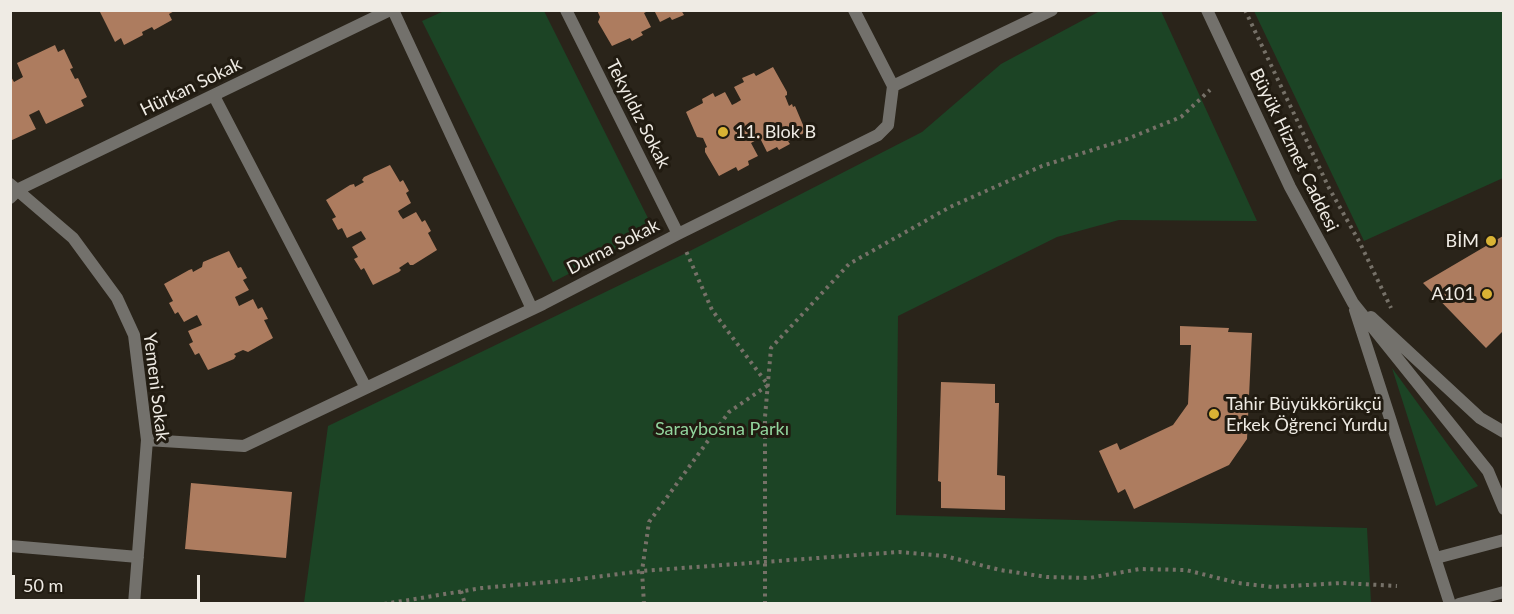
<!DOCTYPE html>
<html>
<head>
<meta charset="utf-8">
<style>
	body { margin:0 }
	#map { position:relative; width:1514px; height:614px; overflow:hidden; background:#2a241a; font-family:Lato,sans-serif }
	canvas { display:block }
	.frame { position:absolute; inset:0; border:12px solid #efebe4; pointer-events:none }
	.scale { position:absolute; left:12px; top:575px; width:188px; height:27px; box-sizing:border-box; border:3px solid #efebe4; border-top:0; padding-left:8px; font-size:18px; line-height:21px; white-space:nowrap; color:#efebe4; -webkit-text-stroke:4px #211b11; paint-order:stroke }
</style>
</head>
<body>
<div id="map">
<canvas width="1514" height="614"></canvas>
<div class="frame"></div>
<div class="scale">50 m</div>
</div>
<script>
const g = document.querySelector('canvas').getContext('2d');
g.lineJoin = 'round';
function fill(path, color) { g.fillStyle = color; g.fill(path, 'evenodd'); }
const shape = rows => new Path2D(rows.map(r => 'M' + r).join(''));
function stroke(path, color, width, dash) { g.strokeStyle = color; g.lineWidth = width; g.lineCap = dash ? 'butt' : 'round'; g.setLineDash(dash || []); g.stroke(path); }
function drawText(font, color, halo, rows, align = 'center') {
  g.font = font + ' Lato,sans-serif'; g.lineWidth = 6; g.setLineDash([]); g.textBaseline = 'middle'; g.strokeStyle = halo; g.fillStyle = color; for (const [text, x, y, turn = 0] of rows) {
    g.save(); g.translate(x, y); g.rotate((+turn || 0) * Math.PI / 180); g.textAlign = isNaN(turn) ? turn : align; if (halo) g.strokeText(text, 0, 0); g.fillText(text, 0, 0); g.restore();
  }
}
const green = shape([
	[444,11,544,11,654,230,553,282,422,21],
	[1100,11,1161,11,1257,221,1119,220,1057,237,898,316,896,515,1367,528,1371,603,304,603,328,426,684,254,922,132,1001,64],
	[1254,11,1503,11,1503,178,1364,241],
	[1392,368,1478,486,1436,506]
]);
const building = shape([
	[99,10,176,10,169,14,172,20,154,30,152,27,142,32,143,35,124,45,121,38,115,42],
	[597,10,650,10,644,13,651,27,641,32,643,35,632,41,630,38,612,46,598,22,600,17],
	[654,10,681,10,684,15,672,20,670,17,660,22],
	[55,45,58,52,64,49,73,68,70,69,75,79,78,78,87,97,81,100,84,106,46,124,39,110,29,115,36,129,10,141,10,75,14,82,23,77,17,63],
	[773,67,787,92,787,95,785,96,789,106,792,104,793,107,795,106,806,132,788,141,790,144,779,150,777,147,767,152,760,138,751,143,758,156,748,161,749,165,738,171,736,167,719,176,705,152,705,148,707,147,703,138,697,137,686,112,703,103,702,99,713,93,715,97,725,92,732,105,736,103,741,100,734,87,744,82,742,78,754,73,756,76],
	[390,165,400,182,403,180,409,191,406,193,411,203,398,211,400,215,403,219,416,212,422,222,425,220,431,231,428,233,437,250,413,265,410,265,408,262,399,268,401,270,399,272,373,285,364,268,361,270,354,259,358,257,352,247,366,239,361,231,347,238,342,228,338,230,332,219,336,217,326,200,350,185,354,184,355,187,364,182,362,180,364,177],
	[1503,236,1503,331,1486,348,1423,283],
	[229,251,238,268,241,267,247,278,243,280,249,290,235,297,239,306,253,299,258,309,262,307,268,319,264,320,273,338,248,352,243,350,234,354,236,356,234,359,208,370,199,353,195,355,189,344,193,342,188,331,202,325,197,315,184,322,178,312,175,314,169,303,173,301,164,284,189,270,192,269,193,272,202,267,203,262],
	[1180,326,1229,328,1228,332,1252,333,1247,439,1229,465,1134,509,1125,489,1118,493,1099,451,1117,443,1120,450,1173,425,1188,404,1191,345,1180,345],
	[941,382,995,384,995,403,999,403,997,475,1005,476,1005,510,941,508,941,482,938,481],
	[191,483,292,492,286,558,185,549]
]);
const path = shape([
	[1245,10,1329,188,1360,243,1391,308],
	[461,591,465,604],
	[384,604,482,588,572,580,642,571,899,552,945,556,1000,570,1047,577,1089,578,1140,569,1186,570,1238,583,1272,587,1342,583,1397,586],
	[644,604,642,571,649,522,729,412,768,385,712,310,686,251],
	[765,604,765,417,771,348,849,264,950,207,1042,166,1127,139,1181,117,1210,90]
]);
const minor = shape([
	[393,10,532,309],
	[566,10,678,234],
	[854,10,893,86],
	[893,86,1052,10],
	[214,96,366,388],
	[10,184,73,238,117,298,134,335,147,440,134,604],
	[10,198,19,189,390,10],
	[147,440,244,446,366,388,543,304,678,234,878,135,888,125,893,86],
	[10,546,138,557]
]);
const tertiary = shape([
	[1207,10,1290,187,1353,303,1488,471,1504,509],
	[1355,310,1450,604],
	[1371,317,1480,418,1504,432],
	[1436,558,1504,540],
	[1459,604,1504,592]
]);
const markers = [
	[723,132,6,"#d9b334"],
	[1491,241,6,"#d9b334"],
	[1487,294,6,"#d9b334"],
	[1214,414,6,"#d9b334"]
];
const streetNames = [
	["Hürkan Sokak",191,87,-26],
	["Tekyıldız Sokak",638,114,63],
	["Büyük Hizmet Caddesi",1294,150,64],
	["Durna Sokak",613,247,-27],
	["Yemeni Sokak",156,387,83]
];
const poiNames = [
	["11. Blok B",735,132],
	["BİM",1479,241,"right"],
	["A101",1475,294,"right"],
	["Tahir Büyükkörükçü",1226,404],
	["Erkek Öğrenci Yurdu",1226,425]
];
const parkNames = [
	["Saraybosna Parkı",722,429]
];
fill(green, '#1c4425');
fill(building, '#ad7c5f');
stroke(path, '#767168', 4, [3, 4.5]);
stroke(minor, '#73716c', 12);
stroke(tertiary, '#73716c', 12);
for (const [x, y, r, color] of markers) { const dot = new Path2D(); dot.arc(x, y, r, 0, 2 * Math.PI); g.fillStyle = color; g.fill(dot); stroke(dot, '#211b11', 2); }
drawText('18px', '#efebe4', '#211b11', streetNames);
drawText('18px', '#efebe4', '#211b11', poiNames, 'left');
drawText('18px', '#92d59d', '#211b11', parkNames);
</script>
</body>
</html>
